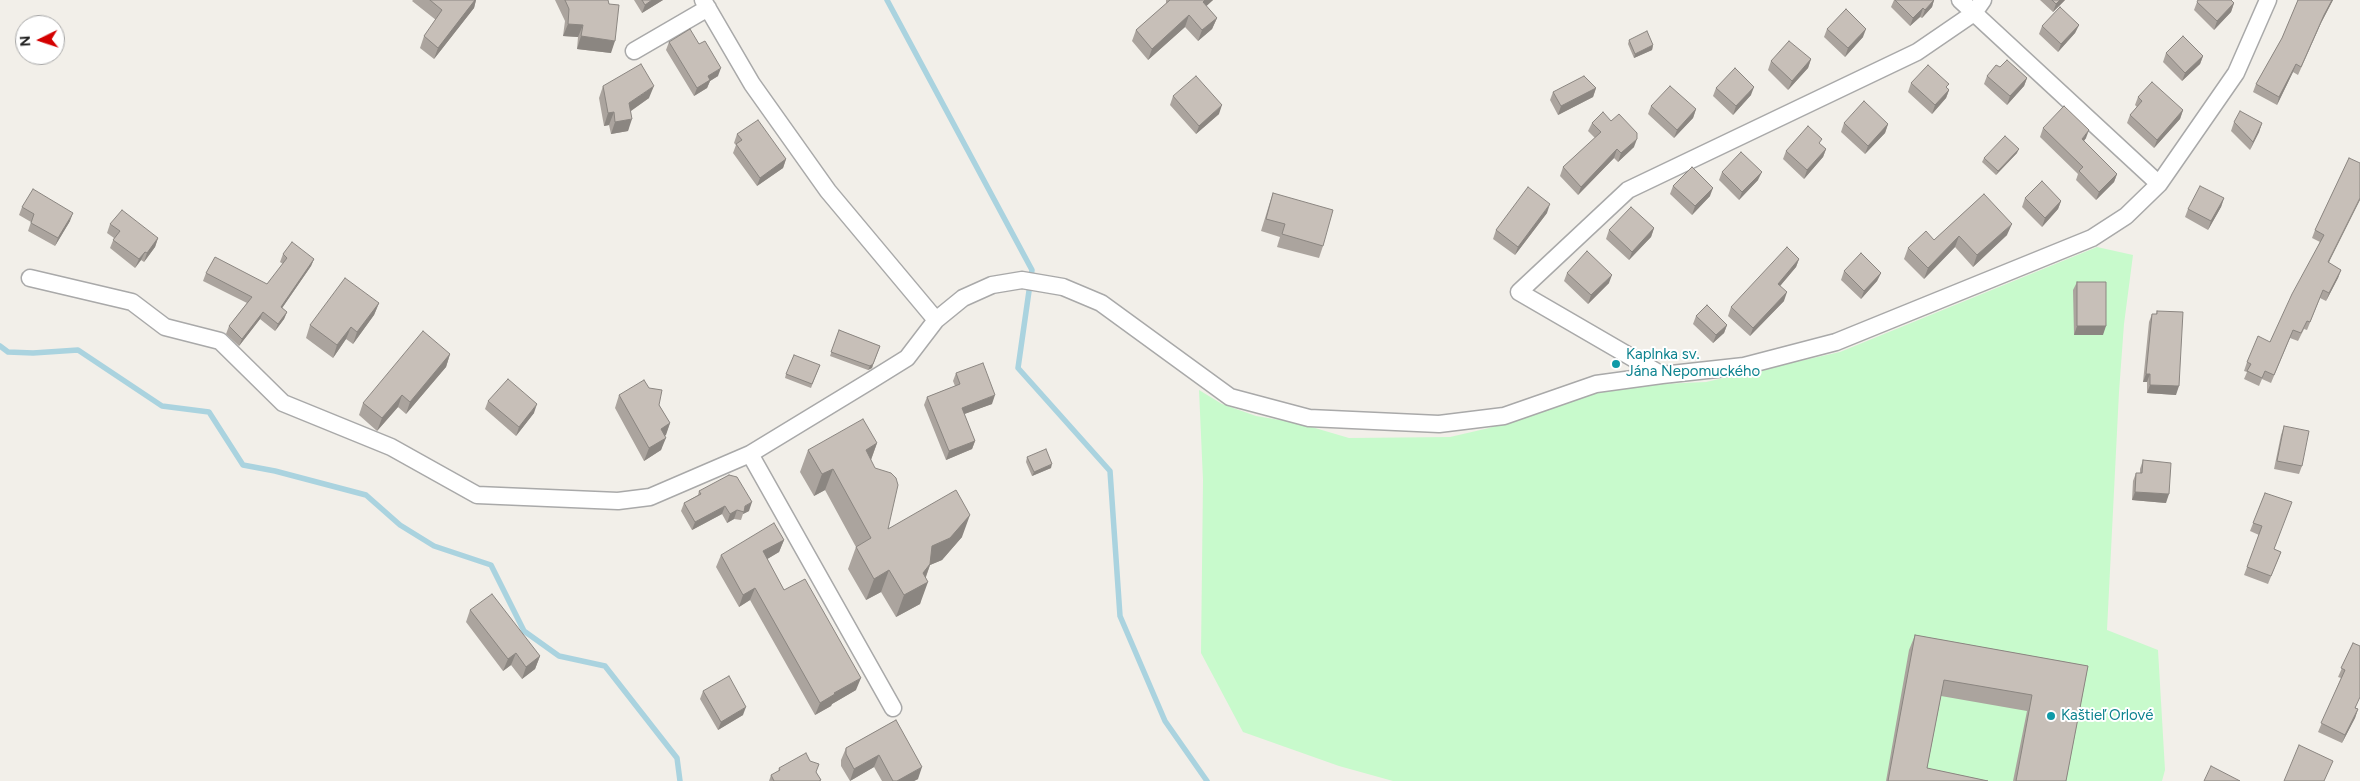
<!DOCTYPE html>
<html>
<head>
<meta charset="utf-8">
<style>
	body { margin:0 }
	#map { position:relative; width:2360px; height:781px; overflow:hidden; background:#f2efe9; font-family:Figtree,sans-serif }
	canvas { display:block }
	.north { position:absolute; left:15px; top:15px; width:50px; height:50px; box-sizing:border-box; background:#fff; border:1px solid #a7a7a7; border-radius:50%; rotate:266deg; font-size:14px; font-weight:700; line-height:20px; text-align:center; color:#222 }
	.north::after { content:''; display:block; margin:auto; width:18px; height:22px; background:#d40000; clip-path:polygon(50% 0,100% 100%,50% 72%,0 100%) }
</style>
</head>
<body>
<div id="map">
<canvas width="2360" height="781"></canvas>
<div class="north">N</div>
</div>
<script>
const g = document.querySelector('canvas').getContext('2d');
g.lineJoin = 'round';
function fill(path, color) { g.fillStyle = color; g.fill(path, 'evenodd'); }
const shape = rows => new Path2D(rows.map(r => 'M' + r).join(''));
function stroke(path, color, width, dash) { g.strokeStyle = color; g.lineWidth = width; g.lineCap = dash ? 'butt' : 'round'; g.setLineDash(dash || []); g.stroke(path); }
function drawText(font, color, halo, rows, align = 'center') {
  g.font = font + ' Figtree,sans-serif'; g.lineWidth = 4; g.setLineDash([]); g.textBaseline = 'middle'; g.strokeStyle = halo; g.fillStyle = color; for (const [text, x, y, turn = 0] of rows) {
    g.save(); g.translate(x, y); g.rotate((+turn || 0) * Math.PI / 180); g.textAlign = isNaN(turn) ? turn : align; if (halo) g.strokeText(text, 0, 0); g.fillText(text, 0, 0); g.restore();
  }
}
const park = shape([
	[2097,247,2133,255,2124,324,2119,392,2107,630,2158,650,2165,770,2162,781,1393,781,1339,766,1243,732,1201,653,1203,480,1199,390,1222,404,1256,416,1298,423,1349,438,1450,437,1489,428,1602,391,1641,385,1706,382,1840,352]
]);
const stream = shape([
	[887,0,1032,270,1018,368,1110,471,1120,616,1165,721,1207,781],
	[0,346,8,352,33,353,78,350,162,406,209,412,243,465,275,471,366,495,400,525,434,546,491,565,524,631,559,656,605,666,677,758,680,781]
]);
const street = shape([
	[703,0,752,84,828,191,936,320],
	[1960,0,2159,184],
	[1983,0,1974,13,1917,52,1628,190,1519,292,1662,375,1744,366,1836,342,2092,238,2126,216,2159,184,2236,73,2268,0],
	[634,51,708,8],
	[30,278,132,302,165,327,220,341,283,403,391,447,477,495,618,501,650,497,750,454,870,381,907,358,936,320,963,298,992,285,1022,280,1063,287,1101,303,1230,397,1309,418,1439,424,1504,416,1596,384,1662,375],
	[750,454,893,708]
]);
const wall = shape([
	[413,0,476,0,474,8,434,59,420,48,424,36,436,20,412,1],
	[555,0,608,0,611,53,577,49,578,37,563,36,565,21],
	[634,0,663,0,642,13],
	[1166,0,1213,0,1206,6,1217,18,1212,29,1198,41,1185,27,1148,60,1132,41,1136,30,1166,4],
	[1894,0,1934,0,1932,7,1922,18,1920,17,1910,26,1891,7],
	[2040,0,2065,0,2053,12],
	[2298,0,2333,0,2321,23,2298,75,2293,72,2277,105,2253,92,2256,84,2282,38],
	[2197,2,2234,3,2231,12,2214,30,2194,10],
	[2079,25,2075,33,2058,52,2039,34,2042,26],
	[1827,29,1863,37,1845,57,1824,37],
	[1629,40,1653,45,1652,50,1634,58,1628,44],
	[669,42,699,44,718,76,710,81,707,88,694,96,666,50],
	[2166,53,2203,56,2200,64,2182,81,2163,62],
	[1811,59,1808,68,1788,90,1768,70,1771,61],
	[2000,67,2027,78,2024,86,2007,105,1984,84,1987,76],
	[1911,83,1948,88,1949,90,1946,98,1932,114,1908,92],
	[603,86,649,98,631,111,628,131,611,134,609,125,604,126,599,98],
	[1596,88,1593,97,1558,115,1550,100,1553,92],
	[1716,88,1751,95,1733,115,1713,96],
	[1173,96,1219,114,1196,134,1170,105],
	[2138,97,2183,110,2180,119,2154,148,2127,123,2130,115,2137,107,2135,105],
	[1651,106,1696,109,1693,118,1674,138,1648,114],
	[1611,121,1634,147,1618,162,1614,158,1578,195,1560,176,1563,167,1595,138,1588,131,1592,123],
	[2234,122,2262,123,2259,132,2250,150,2231,131],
	[1844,123,1888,124,1885,133,1865,154,1841,132],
	[2043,128,2086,138,2084,141,2117,174,2114,182,2096,200,2076,180,2078,174,2040,137],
	[737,134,786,159,783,168,757,186,733,153,736,145,734,143],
	[1820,144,1826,149,1823,157,1804,179,1783,159,1786,151],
	[2017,153,1996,175,1982,162,1984,158],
	[2349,158,2329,263,2341,270,2338,278,2326,301,2320,298,2307,330,2304,329,2298,341,2290,338,2271,383,2262,379,2259,386,2244,379,2247,372,2244,371,2247,362,2270,342,2320,242,2312,238,2315,230],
	[1722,172,1758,180,1739,200,1719,180],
	[1673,186,1710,196,1692,215,1670,194],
	[1273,193,1323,246,1319,258,1277,247,1280,237,1261,231,1269,205],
	[1984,194,2007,235,1973,267,1955,247,1924,279,1904,259,1908,248,1934,240],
	[2025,198,2061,201,2058,209,2042,227,2022,207],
	[2224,198,2221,207,2208,230,2185,217,2188,209],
	[22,207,70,221,55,246,28,231,31,222,19,215],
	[1547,213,1515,255,1493,239,1496,230],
	[110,224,158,238,155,247,144,262,141,260,135,268,110,248,114,238,107,233],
	[1654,228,1651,237,1629,260,1606,239,1609,230],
	[283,254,314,259,311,266,282,308,287,312,284,319,275,331,260,319,239,346,226,334,229,326,247,303,203,281,206,273,267,284,283,264,280,262],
	[1799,259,1796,267,1780,286,1784,301,1750,336,1728,316,1731,307],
	[1844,271,1881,273,1877,281,1861,299,1841,280],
	[1567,273,1609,283,1588,304,1564,281],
	[2077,282,2103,335,2074,335,2073,290],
	[379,303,374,315,353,344,346,339,333,358,306,338,310,325],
	[2157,311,2176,395,2147,393,2147,382,2143,382,2149,322,2152,314,2156,314],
	[1696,316,1727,325,1724,333,1713,343,1693,324],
	[839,330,880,346,872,368,868,370,830,356],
	[450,354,446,367,406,414,398,407,377,431,359,415,363,403],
	[820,365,811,388,785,378,786,374],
	[956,373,992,404,964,414,975,441,972,449,946,460,924,405,927,397,955,386,953,381],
	[619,395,659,405,670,423,665,436,661,450,644,461,615,408],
	[488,401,534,413,516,436,485,409],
	[2284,426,2302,466,2299,474,2274,469,2281,435],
	[877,443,871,460,888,529,962,537,942,560,930,565,926,577,920,604,896,617,881,592,866,600,848,569,856,547,825,490,814,496,800,472,808,450],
	[1027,457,1051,468,1032,476,1026,462],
	[2143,460,2166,503,2132,500,2133,481,2136,473,2140,473,2140,469],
	[699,491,749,511,743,514,741,520,734,519,727,523,722,514,692,530,681,511,684,503,698,495],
	[2265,493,2274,549,2281,552,2268,584,2244,575,2259,535,2250,531],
	[784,540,779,552,767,559,784,590,856,690,832,704,831,706,815,715,750,600,739,607,716,567,721,555],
	[470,610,540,656,535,669,522,679,511,665,503,671,466,622],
	[1915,635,2088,666,2066,781,2013,781,2027,711,1941,696,1927,768,1988,781,1886,781,1909,650],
	[2353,643,2356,708,2358,709,2355,718,2342,743,2318,732,2341,678,2338,677],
	[703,691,743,715,718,730,700,699],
	[896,720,918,779,914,781,882,781,874,767,850,781,841,766,841,760,846,748],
	[779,768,816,772,821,780,820,781,769,781,771,775,778,772]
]);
const shadedWall = shape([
	[473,0,476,0,474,8,434,59,438,48],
	[652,0,663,0,642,13,645,5],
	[1205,0,1213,0,1199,13,1203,2],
	[1934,0,1932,7,1922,18,1925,10],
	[2060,0,2065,0,2053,12,2056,4],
	[2332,0,2333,0,2321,23,2298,75,2324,15],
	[2234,3,2231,12,2214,30,2217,21],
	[1923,8,1920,17,1910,26,1913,18],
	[1189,15,1185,27,1148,60,1152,49],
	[1217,18,1212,29,1198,41,1202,30],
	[568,24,583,25,578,37,563,36],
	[2079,25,2075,33,2058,52,2061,44],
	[1866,29,1863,37,1845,57,1848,48],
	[581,36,615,41,611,53,577,49],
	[1653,45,1652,50,1634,58,1635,54],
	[2203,56,2200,64,2182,81,2185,73],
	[1811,59,1808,68,1788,90,1792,81],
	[2296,64,2293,72,2277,105,2279,97],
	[721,68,718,76,710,81,707,88,694,96,697,88,708,76],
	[2027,78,2024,86,2007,105,2010,96],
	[654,86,649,98,625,115,629,103],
	[1754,87,1751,95,1733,115,1736,106],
	[1596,88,1593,97,1558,115,1561,106],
	[1949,90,1946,98,1932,114,1935,105],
	[1222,105,1219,114,1196,134,1199,126],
	[1696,109,1693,118,1674,138,1677,130],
	[2183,110,2180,119,2154,148,2157,140],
	[614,112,609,125,604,126,608,113],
	[632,119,628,131,611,134,615,122],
	[2262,123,2259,132,2250,150,2253,142],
	[1888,124,1885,133,1865,154,1868,146],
	[2089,130,2086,138,2079,147,2082,139],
	[1637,139,1634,147,1618,162,1621,153],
	[1617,149,1614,158,1578,195,1581,187],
	[1826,149,1823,157,1804,179,1807,170],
	[2019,149,2017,153,1996,175,1998,171],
	[786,159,783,168,757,186,760,178],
	[1762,172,1758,180,1739,200,1742,192],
	[2117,174,2114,182,2096,200,2099,192],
	[1713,188,1710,196,1692,215,1695,206],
	[2224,198,2221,207,2208,230,2211,221],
	[2360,198,2360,200,2325,270,2328,262],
	[2061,201,2058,209,2042,227,2045,218],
	[1550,204,1547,213,1515,255,1518,247],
	[73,213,70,221,55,246,58,238],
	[2012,224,2007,235,1973,267,1977,255],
	[1654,228,1651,237,1629,260,1632,252],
	[1959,236,1955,247,1924,279,1928,268],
	[158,238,155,247,144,262,147,253],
	[145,252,141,260,135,268,139,259],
	[314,259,311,266,278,314,281,307],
	[1799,259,1796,267,1775,292,1778,284],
	[2341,270,2338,278,2326,301,2329,293],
	[1881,273,1877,281,1861,299,1864,291],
	[1612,275,1609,283,1588,304,1591,295],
	[1787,292,1784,301,1750,336,1753,328],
	[379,303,374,315,353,344,357,332],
	[263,312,260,319,239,346,242,339],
	[287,312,284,319,275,331,278,324],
	[1727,325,1724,333,1713,343,1716,335],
	[2077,326,2106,326,2103,335,2074,335],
	[351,327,346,339,333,358,337,345],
	[450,354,446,367,406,414,410,402],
	[873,364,872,368,868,370,870,366],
	[2146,374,2150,374,2147,382,2143,382],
	[2150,385,2179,386,2176,395,2147,393],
	[402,395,398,407,377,431,382,418],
	[995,395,992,404,959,416,962,408],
	[537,404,534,413,516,436,519,427],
	[670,423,666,435,656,441,661,429],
	[666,438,661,450,644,461,649,448],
	[975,441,972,449,946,460,949,451],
	[877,443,869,465,866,450],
	[1052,464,1051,468,1032,476,1034,472],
	[833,469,825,490,814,496,822,474],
	[2135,492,2169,494,2166,503,2132,500],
	[752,502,749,511,743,514,745,506],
	[725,506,722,514,692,530,695,522],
	[737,510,734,519,727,523,730,514],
	[970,515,962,537,942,560,930,565,923,584,928,582,920,604,896,617,904,595,932,546],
	[784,540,779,552,759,564,763,551],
	[889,570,881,592,866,600,874,579],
	[755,588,750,600,739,607,743,595],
	[516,653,511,665,503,671,508,659],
	[540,656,535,669,522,679,526,667],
	[861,678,856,690,832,704,831,706,815,715,820,703,834,693],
	[746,707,743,715,718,730,721,722],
	[2358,709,2355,718,2342,743,2345,735],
	[879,755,874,767,850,781,854,769],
	[922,767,918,779,914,781,897,781]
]);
const building = shape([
	[430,0,475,0,438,48,424,36,442,10,430,0],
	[565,0,608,0,609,4,619,5,615,41,581,36,583,25,568,24,569,9,565,0],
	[642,0,652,0,645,5,642,0],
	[1170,0,1205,0,1203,2,1217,18,1202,30,1189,15,1152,49,1136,30,1170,0],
	[1895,0,1934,0,1925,10,1923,8,1913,18,1895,0],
	[2052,0,2060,0,2056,4,2052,0],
	[2198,0,2231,0,2234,3,2217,21,2197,2,2198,0],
	[2298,0,2332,0,2324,15,2301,67,2296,64,2279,97,2256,84,2282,38,2298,0],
	[2060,7,2079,25,2061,44,2042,26,2060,7],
	[1846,9,1866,29,1848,48,1827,29,1846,9],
	[690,29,699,44,705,41,721,68,708,76,710,80,697,88,669,42,690,29],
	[1647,31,1653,45,1635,54,1629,40,1647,31],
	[2183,36,2203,56,2185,73,2166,53,2183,36],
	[1789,41,1811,59,1792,81,1771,61,1789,41],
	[2007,60,2027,78,2010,96,1987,76,1996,65,2000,67,2007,60],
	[641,64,654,86,629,103,632,119,615,122,614,112,608,113,603,86,641,64],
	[1928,65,1949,84,1946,87,1949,90,1935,105,1911,83,1928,65],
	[1735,68,1754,87,1736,106,1716,88,1735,68],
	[1196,76,1222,105,1199,126,1173,96,1196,76],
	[1584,76,1596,88,1561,106,1553,92,1584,76],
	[2152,82,2183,110,2157,140,2130,115,2142,101,2138,97,2152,82],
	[1670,86,1696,109,1677,130,1651,106,1670,86],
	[1864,101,1888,124,1868,146,1844,123,1864,101],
	[2064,106,2089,130,2082,139,2117,174,2099,192,2079,171,2083,167,2043,128,2064,106],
	[2240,111,2262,123,2253,142,2234,122,2240,111],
	[1603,112,1611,121,1619,114,1637,133,1637,139,1621,153,1617,149,1581,187,1563,167,1601,132,1592,123,1603,112],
	[758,120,786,159,760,178,736,144,742,140,737,134,758,120],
	[1808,126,1822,139,1819,143,1826,149,1807,170,1786,151,1808,126],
	[2005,136,2019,149,1998,171,1984,158,2005,136],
	[1741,152,1762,172,1742,192,1722,172,1741,152],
	[2349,158,2360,163,2360,198,2328,262,2341,270,2329,293,2323,290,2310,322,2307,321,2301,333,2293,330,2274,375,2265,371,2262,378,2247,371,2251,364,2247,362,2258,336,2270,342,2292,294,2324,235,2315,230,2349,158],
	[1692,167,1713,188,1695,206,1673,186,1692,167],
	[2042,181,2061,201,2045,218,2025,198,2042,181],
	[2200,186,2224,198,2211,221,2188,209,2200,186],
	[1528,187,1550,204,1518,247,1496,230,1528,187],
	[33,189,73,213,58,238,31,223,34,214,22,207,33,189],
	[1273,193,1333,210,1323,246,1282,234,1285,224,1266,219,1273,193],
	[1984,194,2012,224,1977,255,1959,236,1928,268,1908,248,1926,231,1934,240,1984,194],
	[1631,207,1654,228,1632,252,1609,230,1631,207],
	[122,210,158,238,147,253,145,252,139,259,113,240,120,231,110,224,122,210],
	[292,242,314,259,281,307,287,312,278,324,263,312,242,339,229,326,252,297,206,273,215,257,267,284,287,258,283,254,292,242],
	[1787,247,1799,259,1778,284,1787,292,1753,328,1731,307,1787,247],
	[1587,251,1612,275,1591,295,1567,273,1587,251],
	[1861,253,1881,273,1864,291,1844,271,1861,253],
	[345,278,379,303,357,332,351,327,337,345,310,325,345,278],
	[2077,282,2106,282,2106,326,2077,326,2077,282],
	[1707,305,1727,325,1716,335,1696,316,1707,305],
	[2157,311,2183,312,2179,386,2150,385,2150,374,2146,374,2152,314,2157,314,2157,311],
	[839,330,880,346,873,364,870,366,831,352,839,330],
	[423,331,450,354,410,402,402,395,382,418,363,403,423,331],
	[794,355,820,365,812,384,786,374,794,355],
	[983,363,995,395,962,408,975,441,949,451,927,397,960,384,956,373,983,363],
	[508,379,537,404,519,427,488,401,508,379],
	[644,380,649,388,662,390,659,405,670,423,661,429,666,438,649,448,619,395,644,380],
	[863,419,877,443,866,450,875,468,891,473,896,478,898,485,888,529,956,490,970,515,950,538,932,546,930,564,923,573,928,582,904,595,889,570,874,579,856,547,871,538,833,469,822,474,808,450,863,419],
	[2284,426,2309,431,2302,466,2277,461,2284,426],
	[1046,449,1052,464,1034,472,1027,457,1046,449],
	[2143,460,2171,463,2169,494,2135,492,2136,473,2142,473,2143,460],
	[729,475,737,477,752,502,745,506,744,512,737,510,730,514,725,506,695,522,684,503,701,494,699,491,729,475],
	[2265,493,2292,502,2274,549,2281,552,2271,576,2247,567,2262,526,2253,523,2265,493],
	[774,523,784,540,763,551,784,590,805,579,861,678,834,693,835,694,820,703,755,588,743,595,721,555,774,523],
	[492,594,540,656,526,667,516,653,508,659,470,610,492,594],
	[1915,635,2088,666,2066,781,2016,781,2032,695,1944,680,1927,768,1988,781,1888,781,1915,635],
	[2353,643,2360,646,2360,697,2355,708,2358,709,2345,735,2321,723,2345,670,2341,668,2353,643],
	[729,676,746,707,721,722,703,691,729,676],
	[896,720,922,767,897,781,893,781,879,755,854,769,846,754,846,748,896,720],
	[2299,745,2333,761,2324,781,2284,781,2299,745],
	[806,753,810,761,819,764,816,772,821,780,819,781,774,781,771,775,780,770,779,768,806,753],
	[2211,766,2240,781,2204,781,2211,766]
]);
const markers = [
	[1616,364,5,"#0f9aa8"],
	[2051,716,5,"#0f9aa8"]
];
const cultureNames = [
	["Kaplnka sv.",1626,355],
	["Jána Nepomuckého",1626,372],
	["Kaštieľ Orlové",2061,716]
];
fill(park, '#c8facc');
stroke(stream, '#aad3df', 5.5);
stroke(street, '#a9a9a9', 19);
stroke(street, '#fff', 16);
fill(wall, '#aba49e');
fill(shadedWall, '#8b8681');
fill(building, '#c7bfb8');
stroke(building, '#8b8681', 1);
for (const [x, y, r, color] of markers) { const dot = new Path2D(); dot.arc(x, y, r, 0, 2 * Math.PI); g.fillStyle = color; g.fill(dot); stroke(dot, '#fff', 2); }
drawText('15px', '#0d838f', '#fff', cultureNames, 'left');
</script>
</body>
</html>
